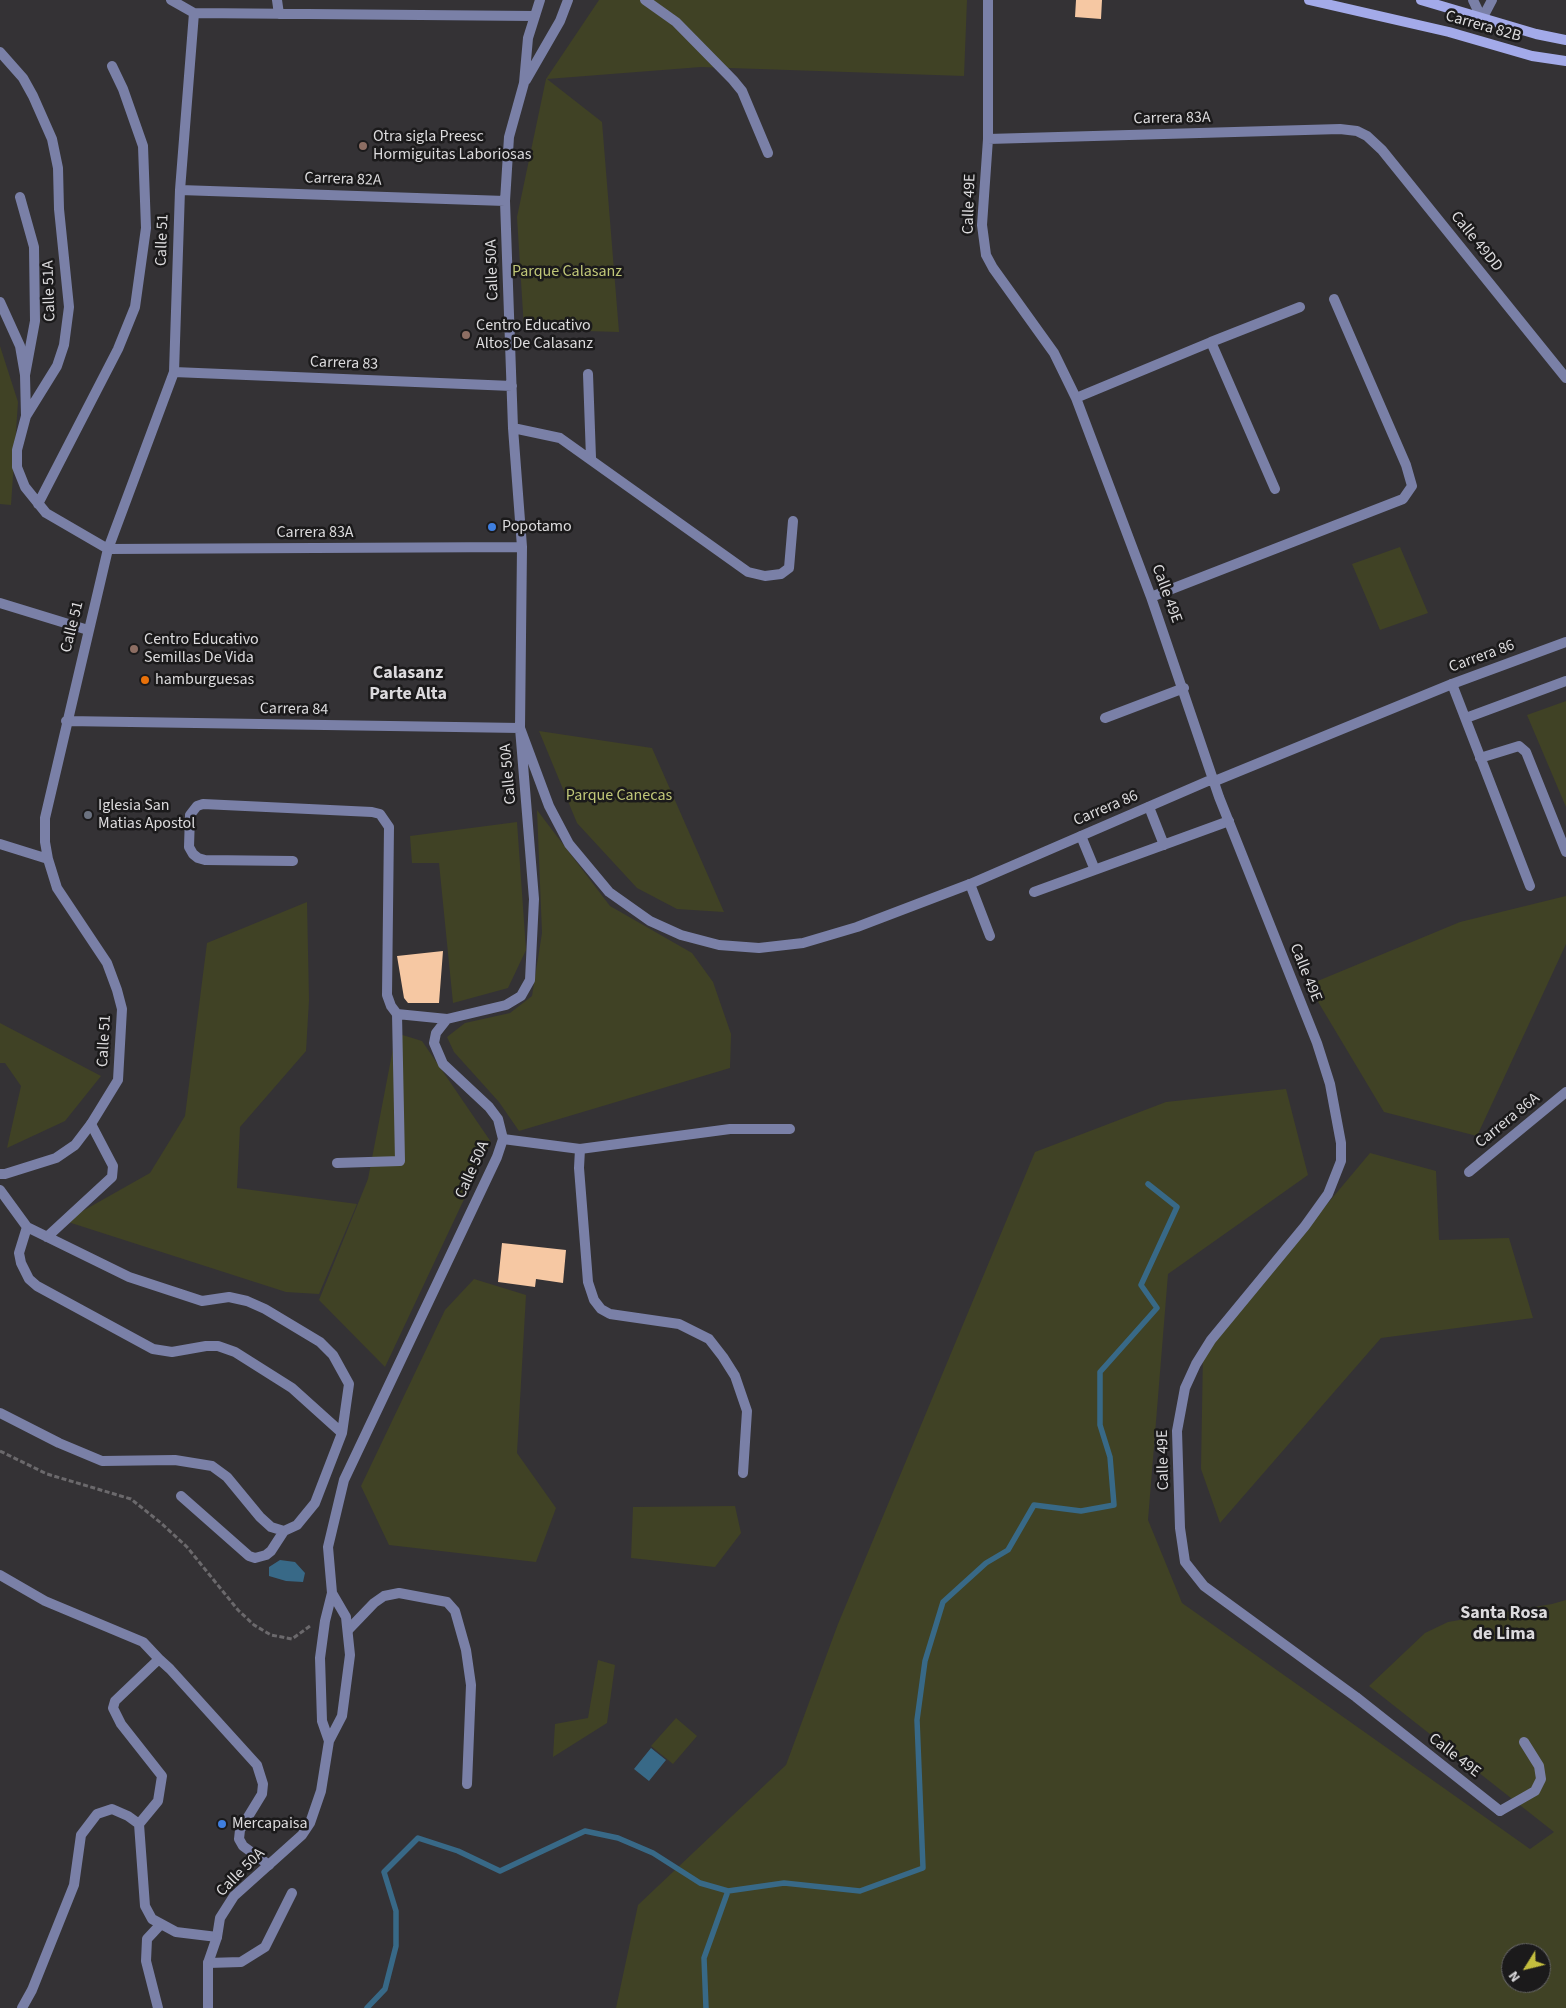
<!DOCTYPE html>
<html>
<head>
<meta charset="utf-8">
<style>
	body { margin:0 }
	#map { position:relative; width:1566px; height:2008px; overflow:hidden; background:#343235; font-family:"Source Sans 3",sans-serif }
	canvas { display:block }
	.north { position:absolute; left:1501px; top:1943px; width:50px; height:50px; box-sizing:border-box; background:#1b1a1b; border:1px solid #686769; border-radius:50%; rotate:234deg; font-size:14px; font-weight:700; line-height:20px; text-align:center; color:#dcdbdd }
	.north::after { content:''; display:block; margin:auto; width:18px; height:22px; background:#c3bd3e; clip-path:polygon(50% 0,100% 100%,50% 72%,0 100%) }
</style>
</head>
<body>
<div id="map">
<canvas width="1566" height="2008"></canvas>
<div class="north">N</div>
</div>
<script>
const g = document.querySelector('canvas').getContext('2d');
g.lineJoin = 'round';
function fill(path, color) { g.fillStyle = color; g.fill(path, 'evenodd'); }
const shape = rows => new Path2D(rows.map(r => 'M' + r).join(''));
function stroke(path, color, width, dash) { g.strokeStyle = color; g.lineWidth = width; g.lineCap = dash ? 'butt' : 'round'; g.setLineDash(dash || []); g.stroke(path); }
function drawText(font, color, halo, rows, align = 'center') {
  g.font = font + ' "Source Sans 3",sans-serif'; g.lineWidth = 5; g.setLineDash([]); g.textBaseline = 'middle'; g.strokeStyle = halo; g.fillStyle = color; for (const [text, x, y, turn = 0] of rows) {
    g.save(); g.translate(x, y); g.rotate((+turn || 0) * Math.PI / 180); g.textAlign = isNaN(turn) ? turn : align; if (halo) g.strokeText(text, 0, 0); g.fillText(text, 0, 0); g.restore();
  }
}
const green = shape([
	[599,0,967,0,964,76,701,67,547,79,602,122,619,332,524,329,517,217,546,79],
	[0,346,18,402,11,505,0,504],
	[1400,547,1428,613,1380,630,1352,564],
	[1566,701,1566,807,1527,715],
	[539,731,652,748,724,912,677,909,637,888,577,823],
	[537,810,610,906,692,953,713,982,731,1034,730,1068,519,1131,499,1102,454,1052,447,1037,465,1023,510,1013,532,996,542,933],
	[517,822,526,950,508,988,453,1003,439,863,412,863,410,836],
	[1566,896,1566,944,1477,1136,1384,1112,1308,985,1460,922],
	[307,902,309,1000,306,1051,240,1127,237,1188,357,1204,319,1294,286,1292,65,1221,150,1173,185,1116,207,943],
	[0,1023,101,1076,65,1121,7,1148,21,1086,5,1063,0,1063],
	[396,1033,422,1041,491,1142,385,1367,319,1300,368,1179],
	[1286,1089,1308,1175,1168,1274,1148,1520,1182,1603,1530,1849,1554,1832,1369,1686,1425,1633,1448,1622,1552,1604,1566,1600,1566,2008,616,2008,638,1905,786,1765,838,1624,1035,1152,1166,1102],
	[1511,1953,1541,1953,1541,1983,1511,1983],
	[1370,1153,1436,1171,1439,1240,1509,1238,1533,1318,1381,1338,1220,1523,1201,1469,1203,1352],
	[474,1279,526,1295,517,1453,556,1508,536,1562,389,1545,361,1486,445,1310],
	[735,1506,741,1533,715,1567,631,1558,633,1507],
	[598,1660,615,1665,607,1723,553,1757,555,1724,588,1718],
	[676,1718,697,1736,673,1764,651,1746]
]);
const water = shape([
	[280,1560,295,1562,305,1573,303,1582,286,1581,269,1576,269,1567],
	[651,1748,666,1760,649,1781,634,1769]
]);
const stream = shape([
	[367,2008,385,1989,396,1946,396,1911,384,1872,418,1838,458,1851,500,1871,585,1831,618,1838,653,1853,700,1883,728,1891],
	[706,2008,704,1958,728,1891,784,1883,860,1891,923,1868,917,1720,925,1661,943,1602,986,1563,1008,1550,1034,1505,1081,1511,1114,1505,1110,1457,1100,1425,1100,1372,1157,1308,1141,1285,1177,1207,1148,1184]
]);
const building = shape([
	[1076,0,1102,0,1101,19,1075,17],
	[443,951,439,1003,408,1003,404,998,397,956],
	[502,1243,566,1250,563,1283,536,1279,535,1287,498,1282]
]);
const path = shape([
	[0,1451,47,1474,131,1499,161,1523,187,1547,238,1610,254,1625,271,1635,292,1639,310,1626]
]);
const lane = shape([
	[1452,684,1530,886],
	[1105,718,1184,688],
	[1466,718,1566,681],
	[1480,758,1519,746,1526,752,1566,852],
	[1149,807,1164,845],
	[1081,836,1095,870],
	[970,884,990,936],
	[1034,892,1229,821],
	[503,1139,580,1149,730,1129,790,1129],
	[580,1149,579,1168,588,1282,594,1300,601,1309,610,1314,679,1324,709,1339,723,1357,735,1376,747,1411,743,1473],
	[0,1190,27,1227,129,1277,202,1301,229,1297,247,1301,265,1309,320,1342,333,1355,349,1384,342,1433,292,1388,235,1352,218,1346,206,1346,172,1352,153,1349,37,1286,29,1279,21,1263,19,1253,27,1227],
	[47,1237,112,1177,113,1166,91,1124],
	[0,1413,59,1443,102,1461,175,1460,212,1466,227,1477,260,1517,271,1527,284,1531,297,1525,315,1503,342,1433],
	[181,1496,249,1556,255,1558,266,1555,271,1551,284,1531],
	[0,1575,45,1601,143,1642,159,1659],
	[349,1629,374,1603,384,1596,399,1593,447,1602,455,1611,466,1650,471,1685,467,1784],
	[1500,1811,1535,1791,1541,1779,1539,1766,1524,1742],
	[139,1824,158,1801,162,1776,121,1724,113,1708,115,1701,159,1659,170,1669,257,1765,263,1784,262,1794,240,1830,239,1839,243,1846,269,1865],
	[208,1963,241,1962,265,1947,292,1893],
	[22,2008,32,1990,74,1885,81,1835,97,1814,112,1809,128,1816,139,1824,145,1906,152,1919,176,1932,217,1937],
	[158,2008,146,1961,147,1939,161,1924]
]);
const street = shape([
	[171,0,194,13,534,16],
	[277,0,279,14],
	[540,0,528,38,524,83,509,137,505,201,513,428,522,547,520,728,549,806,569,844,609,892,650,921,681,935,719,945,759,948,803,943,857,927,970,884,1208,781,1215,781,1452,684,1566,642],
	[645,0,676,22,733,80,742,91,768,153],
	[988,0,988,139,982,225,986,255,993,268,1054,353,1076,398,1151,597,1219,797,1317,1043,1330,1084,1341,1143,1341,1161,1328,1194,1305,1226,1211,1340,1196,1364,1185,1388,1177,1431,1180,1528,1185,1562,1204,1586,1356,1697,1500,1811],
	[1473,0,1482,19],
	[1482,19,1492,0],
	[0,52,23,78,33,96,52,139,58,168,59,209,69,307,64,345,57,366,26,416,17,450,17,467,25,487,46,513,108,549,522,547],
	[526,80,560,21,568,0],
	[988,139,1340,129,1357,131,1367,136,1382,150,1566,378],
	[180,190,505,201],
	[20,197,34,247,35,321,25,375],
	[0,302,20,346,25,375,26,416],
	[1211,342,1300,307],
	[174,372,512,386],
	[588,374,591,458],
	[1076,398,1211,342,1275,489],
	[513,428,560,438,748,572,765,576,781,574,789,568,793,521],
	[38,504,118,349,135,307,146,228,143,146,123,89,112,66],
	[1151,597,1403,499,1412,486,1406,465,1334,299],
	[0,603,88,630],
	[66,721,520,728,534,899,530,980,521,996,506,1005,447,1019,436,1033,434,1043,443,1064,489,1107,498,1119,503,1139,497,1157,344,1480,328,1547,332,1593,325,1621,320,1658,322,1721,329,1741],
	[0,844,48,859],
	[293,861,205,860,198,858,193,854,189,847,190,815,197,806,203,804,372,812,380,814,389,827,387,995,391,1006,397,1014,447,1019],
	[337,1163,400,1161,397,1014],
	[1469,1172,1566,1092],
	[0,1174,5,1174,56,1158,75,1145,91,1124,118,1080,122,1009,117,990,107,963,57,888,48,859,45,842,45,818,108,549,174,372,180,190,194,13],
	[208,2008,208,1963,217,1937,220,1918,234,1896,302,1835,310,1823,321,1791,329,1741,342,1716,350,1655,346,1617,332,1593]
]);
const secondary = shape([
	[1309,0,1449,32,1532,56,1566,61],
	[1421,0,1536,34,1566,40]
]);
const markers = [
	[363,146,5,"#8d6e63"],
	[466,335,5,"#8d6e63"],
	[492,527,5,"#3f7fe0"],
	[134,649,5,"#8d6e63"],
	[145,680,5,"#e8710a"],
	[88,815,5,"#6b7280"],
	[222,1824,5,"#3f7fe0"]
];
const streetNames = [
	["Carrera 82B",1483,27,16],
	["Carrera 83A",1172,119,-1],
	["Carrera 82A",343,180,2],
	["Calle 49E",970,204,-88],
	["Calle 51",163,240,-88],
	["Calle 49DD",1476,242,51],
	["Calle 50A",493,270,-92],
	["Calle 51A",50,291,-92],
	["Carrera 83",344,364,2],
	["Carrera 83A",315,533],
	["Calle 49E",1166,594,70],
	["Calle 51",73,627,-76],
	["Carrera 86",1482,657,-20],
	["Carrera 84",294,710,1],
	["Calle 50A",509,774,-95],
	["Carrera 86",1106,809,-23],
	["Calle 49E",1305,973,68],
	["Calle 51",105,1041,-87],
	["Carrera 86A",1508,1121,-39],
	["Calle 50A",473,1170,-66],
	["Calle 49E",1164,1460,-91],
	["Calle 49E",1454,1756,38],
	["Calle 50A",241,1873,-45]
];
const poiNames = [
	["Otra sigla Preesc",373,137],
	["Hormiguitas Laboriosas",373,155],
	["Centro Educativo",476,326],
	["Altos De Calasanz",476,344],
	["Popotamo",502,527],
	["Centro Educativo",144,640],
	["Semillas De Vida",144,658],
	["hamburguesas",155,680],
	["Iglesia San",98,806],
	["Matias Apostol",98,824],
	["Mercapaisa",232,1824]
];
const parkNames = [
	["Parque Calasanz",567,272],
	["Parque Canecas",619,796]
];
const neighbourhoodNames = [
	["Calasanz",408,674],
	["Parte Alta",408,695],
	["Santa Rosa",1504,1614],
	["de Lima",1504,1635]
];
fill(green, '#404225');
fill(water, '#386987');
stroke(stream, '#386987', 5.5);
fill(building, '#f6c8a3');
stroke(path, '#6b696c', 3, [5, 2.5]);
stroke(lane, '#7a80a7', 10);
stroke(street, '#7a80a7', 10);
stroke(secondary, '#a3aae9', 10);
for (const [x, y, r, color] of markers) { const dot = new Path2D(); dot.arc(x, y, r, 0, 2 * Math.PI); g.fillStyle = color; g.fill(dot); stroke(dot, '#1b1a1b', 2); }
drawText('16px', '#dcdbdd', '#1b1a1b', streetNames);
drawText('16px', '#dcdbdd', '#1b1a1b', poiNames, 'left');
drawText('16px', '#c0c778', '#1b1a1b', parkNames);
drawText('bold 18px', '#dcdadd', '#1b1a1b', neighbourhoodNames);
</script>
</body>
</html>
